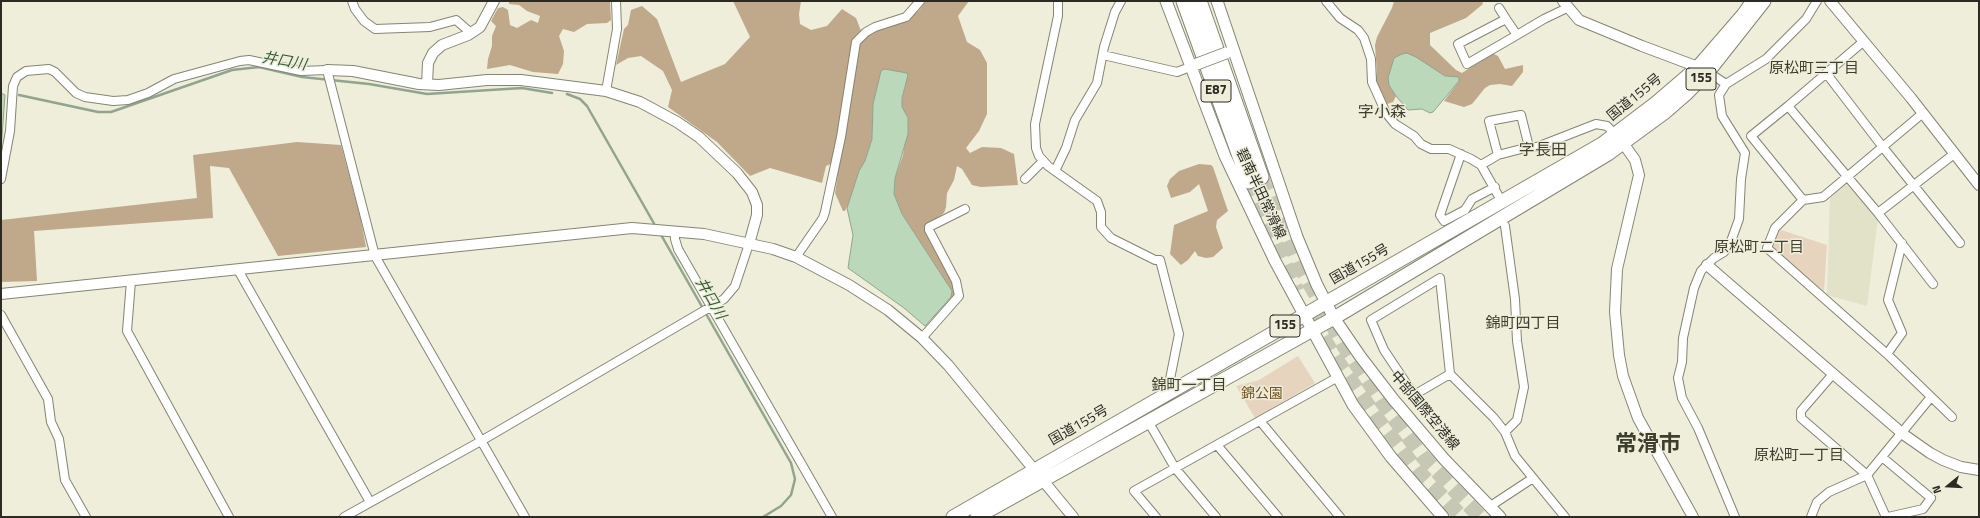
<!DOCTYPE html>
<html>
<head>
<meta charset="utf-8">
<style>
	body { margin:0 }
	#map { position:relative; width:1980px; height:518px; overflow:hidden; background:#eeeedb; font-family:"Titillium Web",sans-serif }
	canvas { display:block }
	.frame { position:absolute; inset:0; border:2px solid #2b2b24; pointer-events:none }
	.north { position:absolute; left:1928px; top:466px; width:40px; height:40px; -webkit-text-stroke:3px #eeeedb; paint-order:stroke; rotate:252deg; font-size:11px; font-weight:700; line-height:16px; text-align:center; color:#2b2b24 }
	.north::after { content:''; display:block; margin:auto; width:14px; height:18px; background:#2b2b24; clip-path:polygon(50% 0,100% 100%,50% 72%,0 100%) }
</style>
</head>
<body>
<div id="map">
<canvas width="1980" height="518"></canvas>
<div class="frame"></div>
<div class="north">N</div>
</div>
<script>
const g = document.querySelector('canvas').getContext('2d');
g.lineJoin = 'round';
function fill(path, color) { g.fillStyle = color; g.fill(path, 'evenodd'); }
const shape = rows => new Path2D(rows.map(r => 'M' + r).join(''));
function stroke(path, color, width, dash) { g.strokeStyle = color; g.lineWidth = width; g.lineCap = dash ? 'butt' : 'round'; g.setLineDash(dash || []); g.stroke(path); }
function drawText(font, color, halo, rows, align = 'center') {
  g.font = font + ' "Titillium Web","Noto Sans JP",sans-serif'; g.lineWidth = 3; g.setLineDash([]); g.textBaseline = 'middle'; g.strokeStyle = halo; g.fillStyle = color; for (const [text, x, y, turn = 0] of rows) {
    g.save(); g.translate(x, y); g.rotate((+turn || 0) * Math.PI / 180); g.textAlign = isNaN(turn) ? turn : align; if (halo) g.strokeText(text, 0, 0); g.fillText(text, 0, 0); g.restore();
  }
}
const built = shape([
	[1846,184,1878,218,1867,306,1827,295,1830,198]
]);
const green = shape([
	[1778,229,1827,245,1824,291,1771,247],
	[1298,356,1315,383,1255,418,1236,386,1259,380]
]);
const forest = shape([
	[509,1,610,1,611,20,607,23,587,24,574,32,563,29,559,36,564,51,563,64,558,74,533,72,510,65,487,69,488,59,492,46,492,36,496,26,491,21,498,8,503,7,508,10,510,25,517,28,531,20,538,23,540,16,527,11,519,5,509,4],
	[733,1,801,1,799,14,800,24,811,30,827,26,842,9,856,18,861,31,833,163,826,166,822,183,770,168,750,176,717,142,668,107,672,90,663,71,641,56,628,58,616,65,624,29,628,25,631,10,642,6,657,19,681,82,725,64,750,37],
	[925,1,969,1,958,16,967,42,980,50,987,63,987,114,979,131,966,148,970,153,982,147,1001,148,1014,154,1018,185,981,187,972,185,962,169,957,166,954,180,947,193,946,207,944,213,925,227,953,284,956,291,955,297,951,297,950,288,902,214,894,194,895,178,903,155,908,118,902,107,902,98,906,83,873,124,872,139,865,161,859,171,852,196,845,211,843,211,835,193,858,45,867,34,908,20,920,9],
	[1394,1,1482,1,1483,4,1466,18,1430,33,1430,45,1456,70,1462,73,1492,53,1498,56,1505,69,1523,65,1523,72,1512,86,1500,84,1490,85,1485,88,1472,104,1464,107,1444,101,1459,81,1456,77,1445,76,1438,72,1389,85,1396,96,1393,102,1387,104,1381,100,1375,82,1377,72,1375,45,1377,37,1392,8],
	[297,142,341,145,361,220,366,247,278,256,229,168,210,166,213,218,34,231,37,281,1,282,1,220,197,198,193,155],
	[1199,164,1211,165,1213,167,1228,211,1217,220,1216,227,1223,248,1213,257,1206,258,1198,256,1195,251,1188,260,1181,265,1170,254,1174,225,1208,211,1199,184,1190,192,1171,198,1167,186,1170,179,1179,171]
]);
const water = shape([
	[1407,53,1416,57,1445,76,1459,77,1459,81,1433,112,1430,113,1422,109,1408,110,1396,96,1389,85,1388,78,1394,58,1402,54,1407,53],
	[884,69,907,73,908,75,902,98,902,107,908,118,908,134,895,178,894,194,902,214,952,291,951,297,925,326,904,308,848,268,853,235,847,208,859,171,865,161,872,139,873,104,881,71,884,69],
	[1,93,5,95,1,151,1,93]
]);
const stream = shape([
	[567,94,580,99,587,106,656,227],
	[19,95,98,112,111,112,232,70,259,67,302,77,369,84,427,94,522,88,552,93],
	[660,233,791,463,795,479,791,495,781,506,763,517]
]);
const motorwayTunnel = shape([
	[1261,177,1299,264,1344,346,1382,402,1423,457,1480,517],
	[1249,181,1265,220,1297,291],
	[1311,318,1336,359,1379,421,1417,470,1462,517]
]);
const minor = shape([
	[352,1,355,9,364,21,375,29,430,27,456,20,471,33],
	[1058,1,1058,16,1035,124,1036,148,1039,156,1048,166,1097,201,1101,212,1101,227,1111,238,1155,260,1160,260,1179,334,1169,384,1169,392],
	[1326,1,1340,18,1358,30,1364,38,1371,59,1372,82,1386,113,1395,124,1414,136,1421,144,1431,149,1449,149,1471,159,1481,165,1498,195],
	[1499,8,1506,19],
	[1517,35,1506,19,1458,44,1467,64,1517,35,1544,19,1567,8],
	[1864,41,1788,106,1878,213,1933,284],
	[1103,55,1177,72,1190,67],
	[1708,72,1726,84],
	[1826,73,1882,146,1960,243],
	[606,91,617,29,616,1],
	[1788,106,1751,136,1803,200],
	[1923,113,1823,197,1803,200,1775,228,1767,248,1887,354,1952,417],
	[1461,154,1440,215,1444,221,1465,210,1472,199,1495,187],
	[1498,155,1489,121,1521,115,1529,147],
	[1481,165,1498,155,1529,147,1537,147,1596,124,1607,126,1617,136],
	[1055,171,1066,148,1075,120,1097,83,1104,47,1115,12,1121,1],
	[1,179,10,131,13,86,17,77,26,71,49,69,55,72,76,93,85,97,113,101,128,100,148,93,174,79,240,61,249,60,301,71,327,70,375,256,525,517],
	[1025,179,1043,161],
	[1878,213,1954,154],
	[1505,226,1515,299,1517,341,1524,387,1517,420,1505,432],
	[675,232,675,239,678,249,832,517],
	[796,257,823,218,825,212,841,137,856,42,866,32,875,27,906,17,920,1],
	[238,270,370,502],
	[131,281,127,331,229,517],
	[1,315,48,399,51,422,59,439,65,480,86,517],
	[922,338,959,296,956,281,929,230,929,227,965,209],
	[1887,354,1902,333,1888,300,1902,243],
	[1450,374,1414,395,1384,350,1371,320,1440,278,1450,374,1494,418,1505,432,1515,456,1565,517],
	[1833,374,1801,411,1801,418,1867,475,1886,517],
	[1148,421,1175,468,1216,517],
	[1260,421,1340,517],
	[1217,445,1278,517],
	[1882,457,1931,498,1923,509,1888,517],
	[1489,507,1533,478],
	[344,517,481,441,724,299,735,286,749,244],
	[1156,517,1134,491,1338,377],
	[1735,517,1698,428,1682,398,1678,378,1682,362,1683,338,1694,288,1701,271,1714,258,1724,252,1730,244,1739,219,1741,179,1745,153,1722,116,1719,95,1726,84,1766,59,1806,19,1817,1],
	[1811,517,1817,502,1829,492,1867,475,1931,397]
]);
const tertiary = shape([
	[1563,1,1579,20,1642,46,1698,67],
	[1830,1,1911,98,1979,185],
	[327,70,353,71,419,84,439,85,487,80,521,80,606,91,640,102,677,122,699,137,737,173,752,192,757,205,757,215,749,244],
	[427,84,428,63,433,53,442,45,468,35,480,27,494,1],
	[1623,143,1635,160,1639,175,1617,269,1615,312,1619,355,1623,376,1638,418,1693,517],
	[1707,265,1903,434,1930,453,1943,460,1961,467,1979,470],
	[1,294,632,228,704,234,773,249,796,257,849,285,888,310,922,338,948,365,1073,517]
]);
const secondary = shape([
	[1166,1,1225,156,1275,261,1353,405,1391,457,1443,517],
	[1217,1,1297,237,1317,285,1334,318,1360,356,1393,399,1444,459,1500,517]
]);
const trunk = shape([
	[953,517,1602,144,1656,103,1698,67,1743,15,1753,1],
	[977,517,1334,318,1608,154,1664,113,1687,93,1708,72,1764,1]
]);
const motorway = shape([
	[1184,1,1249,181],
	[1199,1,1261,177]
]);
const secondaryBridge = shape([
	[1197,64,1226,53]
]);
const shields = [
	[1701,79,30],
	[1216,91,30],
	[1285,326,30]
];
const shieldNames = [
	["155",1701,79],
	["E87",1216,91],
	["155",1285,326]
];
const streetNames = [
	["国道155号",1635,98,-39],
	["碧南半田常滑線",1260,194,65],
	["国道155号",1360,265,-30],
	["中部国際空港線",1424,411,50],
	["国道155号",1079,426,-30]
];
const parkNames = [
	["錦公園",1262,395]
];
const waterNames = [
	["井口川",284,62,10],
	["井口川",710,299,60]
];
const neighbourhoodNames = [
	["原松町三丁目",1814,69],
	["原松町二丁目",1759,248],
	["錦町四丁目",1523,324],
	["錦町一丁目",1189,386],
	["原松町一丁目",1799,456]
];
const quarterNames = [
	["字小森",1382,113],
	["字長田",1543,151]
];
const townNames = [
	["常滑市",1648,446]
];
fill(built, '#e1e2c7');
fill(green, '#e6d4bf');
fill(forest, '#c0a88a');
fill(water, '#bcd8bb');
stroke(water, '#90a48e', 1);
stroke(stream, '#90a48e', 2.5);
stroke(motorwayTunnel, '#c7c7b6', 15, [15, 8]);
stroke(minor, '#848573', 10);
stroke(tertiary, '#848573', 12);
stroke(secondary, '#848573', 13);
stroke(trunk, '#848573', 15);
stroke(motorway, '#848573', 17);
stroke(minor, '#fff', 8);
stroke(tertiary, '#fff', 10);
stroke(secondary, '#fff', 11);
stroke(trunk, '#fff', 13);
stroke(motorway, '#fff', 15);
stroke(secondaryBridge, '#848573', 13, []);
stroke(secondaryBridge, '#fff', 11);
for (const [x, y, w] of shields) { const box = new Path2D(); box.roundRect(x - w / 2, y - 11, w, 22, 3); g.fillStyle = '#eeeedb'; g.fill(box); stroke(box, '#2b2b24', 1); }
drawText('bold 13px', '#2b2b24', null, shieldNames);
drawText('14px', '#2b2b24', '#eeeedb', streetNames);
drawText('14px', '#724f1e', '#eeeedb', parkNames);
drawText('italic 15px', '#335c34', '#eeeedb', waterNames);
drawText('15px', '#3d3e2e', '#eeeedb', neighbourhoodNames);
drawText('16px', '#3d3e2e', '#eeeedb', quarterNames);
drawText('bold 22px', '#3d3e2e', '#eeeedb', townNames);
</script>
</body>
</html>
